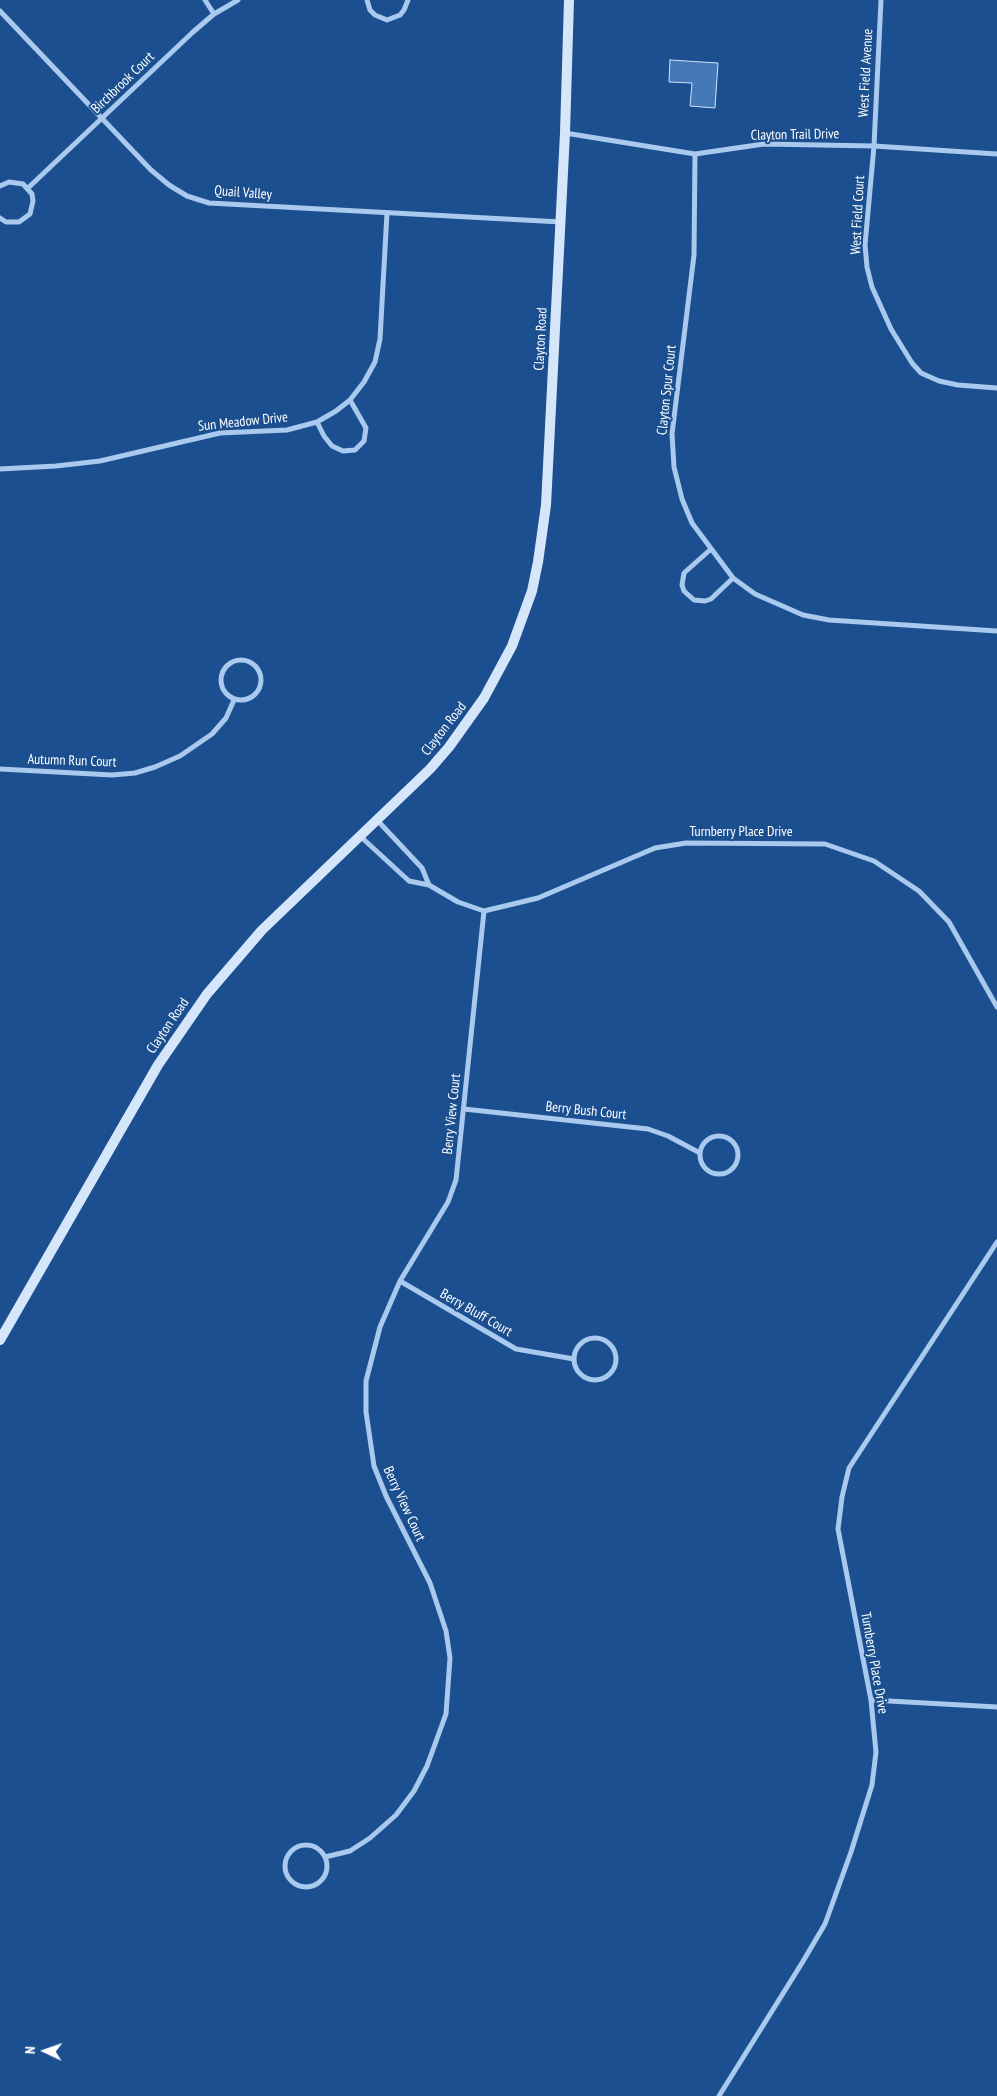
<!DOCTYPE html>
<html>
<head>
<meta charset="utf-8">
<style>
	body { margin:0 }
	#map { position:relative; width:997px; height:2096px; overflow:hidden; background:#1b4f8f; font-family:"PT Sans Narrow",sans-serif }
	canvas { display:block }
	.north { position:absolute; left:20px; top:2026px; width:50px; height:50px; -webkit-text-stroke:4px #1b4f8f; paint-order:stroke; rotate:273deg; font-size:14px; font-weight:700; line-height:20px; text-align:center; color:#fff }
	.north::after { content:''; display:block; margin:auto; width:18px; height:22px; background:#fff; clip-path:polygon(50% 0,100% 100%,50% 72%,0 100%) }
</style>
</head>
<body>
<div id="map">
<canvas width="997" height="2096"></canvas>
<div class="north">N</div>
</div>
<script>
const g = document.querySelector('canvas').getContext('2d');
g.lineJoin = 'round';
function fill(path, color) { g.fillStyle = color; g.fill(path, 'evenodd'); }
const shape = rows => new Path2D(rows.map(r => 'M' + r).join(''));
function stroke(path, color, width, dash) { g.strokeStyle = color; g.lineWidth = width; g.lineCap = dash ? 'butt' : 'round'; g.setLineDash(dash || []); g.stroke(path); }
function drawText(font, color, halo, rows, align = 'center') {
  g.font = font + ' "PT Sans Narrow",sans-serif'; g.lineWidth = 4; g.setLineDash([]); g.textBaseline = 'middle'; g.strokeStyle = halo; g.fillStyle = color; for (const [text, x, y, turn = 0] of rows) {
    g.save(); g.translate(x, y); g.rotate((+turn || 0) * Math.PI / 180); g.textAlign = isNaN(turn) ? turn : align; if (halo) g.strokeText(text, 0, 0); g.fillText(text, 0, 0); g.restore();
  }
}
const building = shape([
	[670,60,718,63,715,108,690,106,692,83,669,82,670,60]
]);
const minor = shape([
	[205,0,214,14],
	[367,0,370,10,375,15,387,20,400,15,404,10,408,0],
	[881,0,874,146,865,245,867,267,872,287,891,329,912,363,921,373,939,381,958,385,997,388],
	[0,11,151,170,169,185,187,196,209,203,561,222],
	[565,133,695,154,764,144,874,146,997,154],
	[695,154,694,255,672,434,674,467,682,499,692,523,733,578,755,594,803,615,829,620,997,631],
	[0,186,9,182,23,184,32,194,33,201,30,214,19,222,6,222,0,218],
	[28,188,193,32,214,14,238,0],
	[317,422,324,436,332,446,343,451,355,450,364,441,366,428,350,400],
	[0,469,56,466,100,461,220,433,287,430,317,422,336,411,350,400,364,382,375,362,380,339,387,213],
	[711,549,684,573,682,585,684,591,694,600,705,601,711,599,733,578],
	'221 680a20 20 0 1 1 40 0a20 20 0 1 1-40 0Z',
	[0,769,112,775,135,773,155,767,180,756,212,734,226,718,234,700],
	[377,820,422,868,429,885],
	[360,836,409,881,429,885,458,902,484,911,538,898,655,848,686,843,825,844,874,861,919,891,949,922,997,1007],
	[464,1109,648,1129,668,1136,700,1153],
	'700 1155a19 19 0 1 1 38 0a19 19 0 1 1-38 0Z',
	[400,1281,516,1349,574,1359],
	'574 1359a21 21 0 1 1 42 0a21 21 0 1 1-42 0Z',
	[871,1700,997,1707],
	'285 1866a21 21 0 1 1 42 0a21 21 0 1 1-42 0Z',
	[325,1857,350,1851,370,1838,396,1815,414,1791,427,1766,446,1714,450,1658,446,1631,430,1583,386,1496,374,1466,366,1412,366,1381,380,1327,400,1281,448,1202,456,1180,484,911],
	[719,2096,802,1963,825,1924,851,1852,872,1785,876,1752,871,1700,838,1529,842,1497,849,1468,997,1242]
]);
const secondary = shape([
	[0,1340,158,1065,207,994,262,930,430,769,449,747,484,698,512,646,532,591,538,562,546,505,565,133,569,0]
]);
const streetNames = [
	["West Field Avenue",866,73,-87],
	["Birchbrook Court",123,83,-44],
	["Clayton Trail Drive",795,135,-1],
	["Quail Valley",243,193,4],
	["West Field Court",858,215,-87],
	["Clayton Road",541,339,-87],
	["Clayton Spur Court",667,390,-84],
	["Sun Meadow Drive",243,422,-6],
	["Clayton Road",444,729,-52],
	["Autumn Run Court",72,761,2],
	["Turnberry Place Drive",741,832],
	["Clayton Road",168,1026,-56],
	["Berry Bush Court",586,1111,6],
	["Berry View Court",452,1114,-84],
	["Berry Bluff Court",476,1313,30],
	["Berry View Court",404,1504,65],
	["Turnberry Place Drive",874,1663,80]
];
fill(building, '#4478b7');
stroke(building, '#cfe3fa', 1);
stroke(minor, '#a9c9ee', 5);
stroke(secondary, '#d6e6fa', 10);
drawText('14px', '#fff', '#1b4f8f', streetNames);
</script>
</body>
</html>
